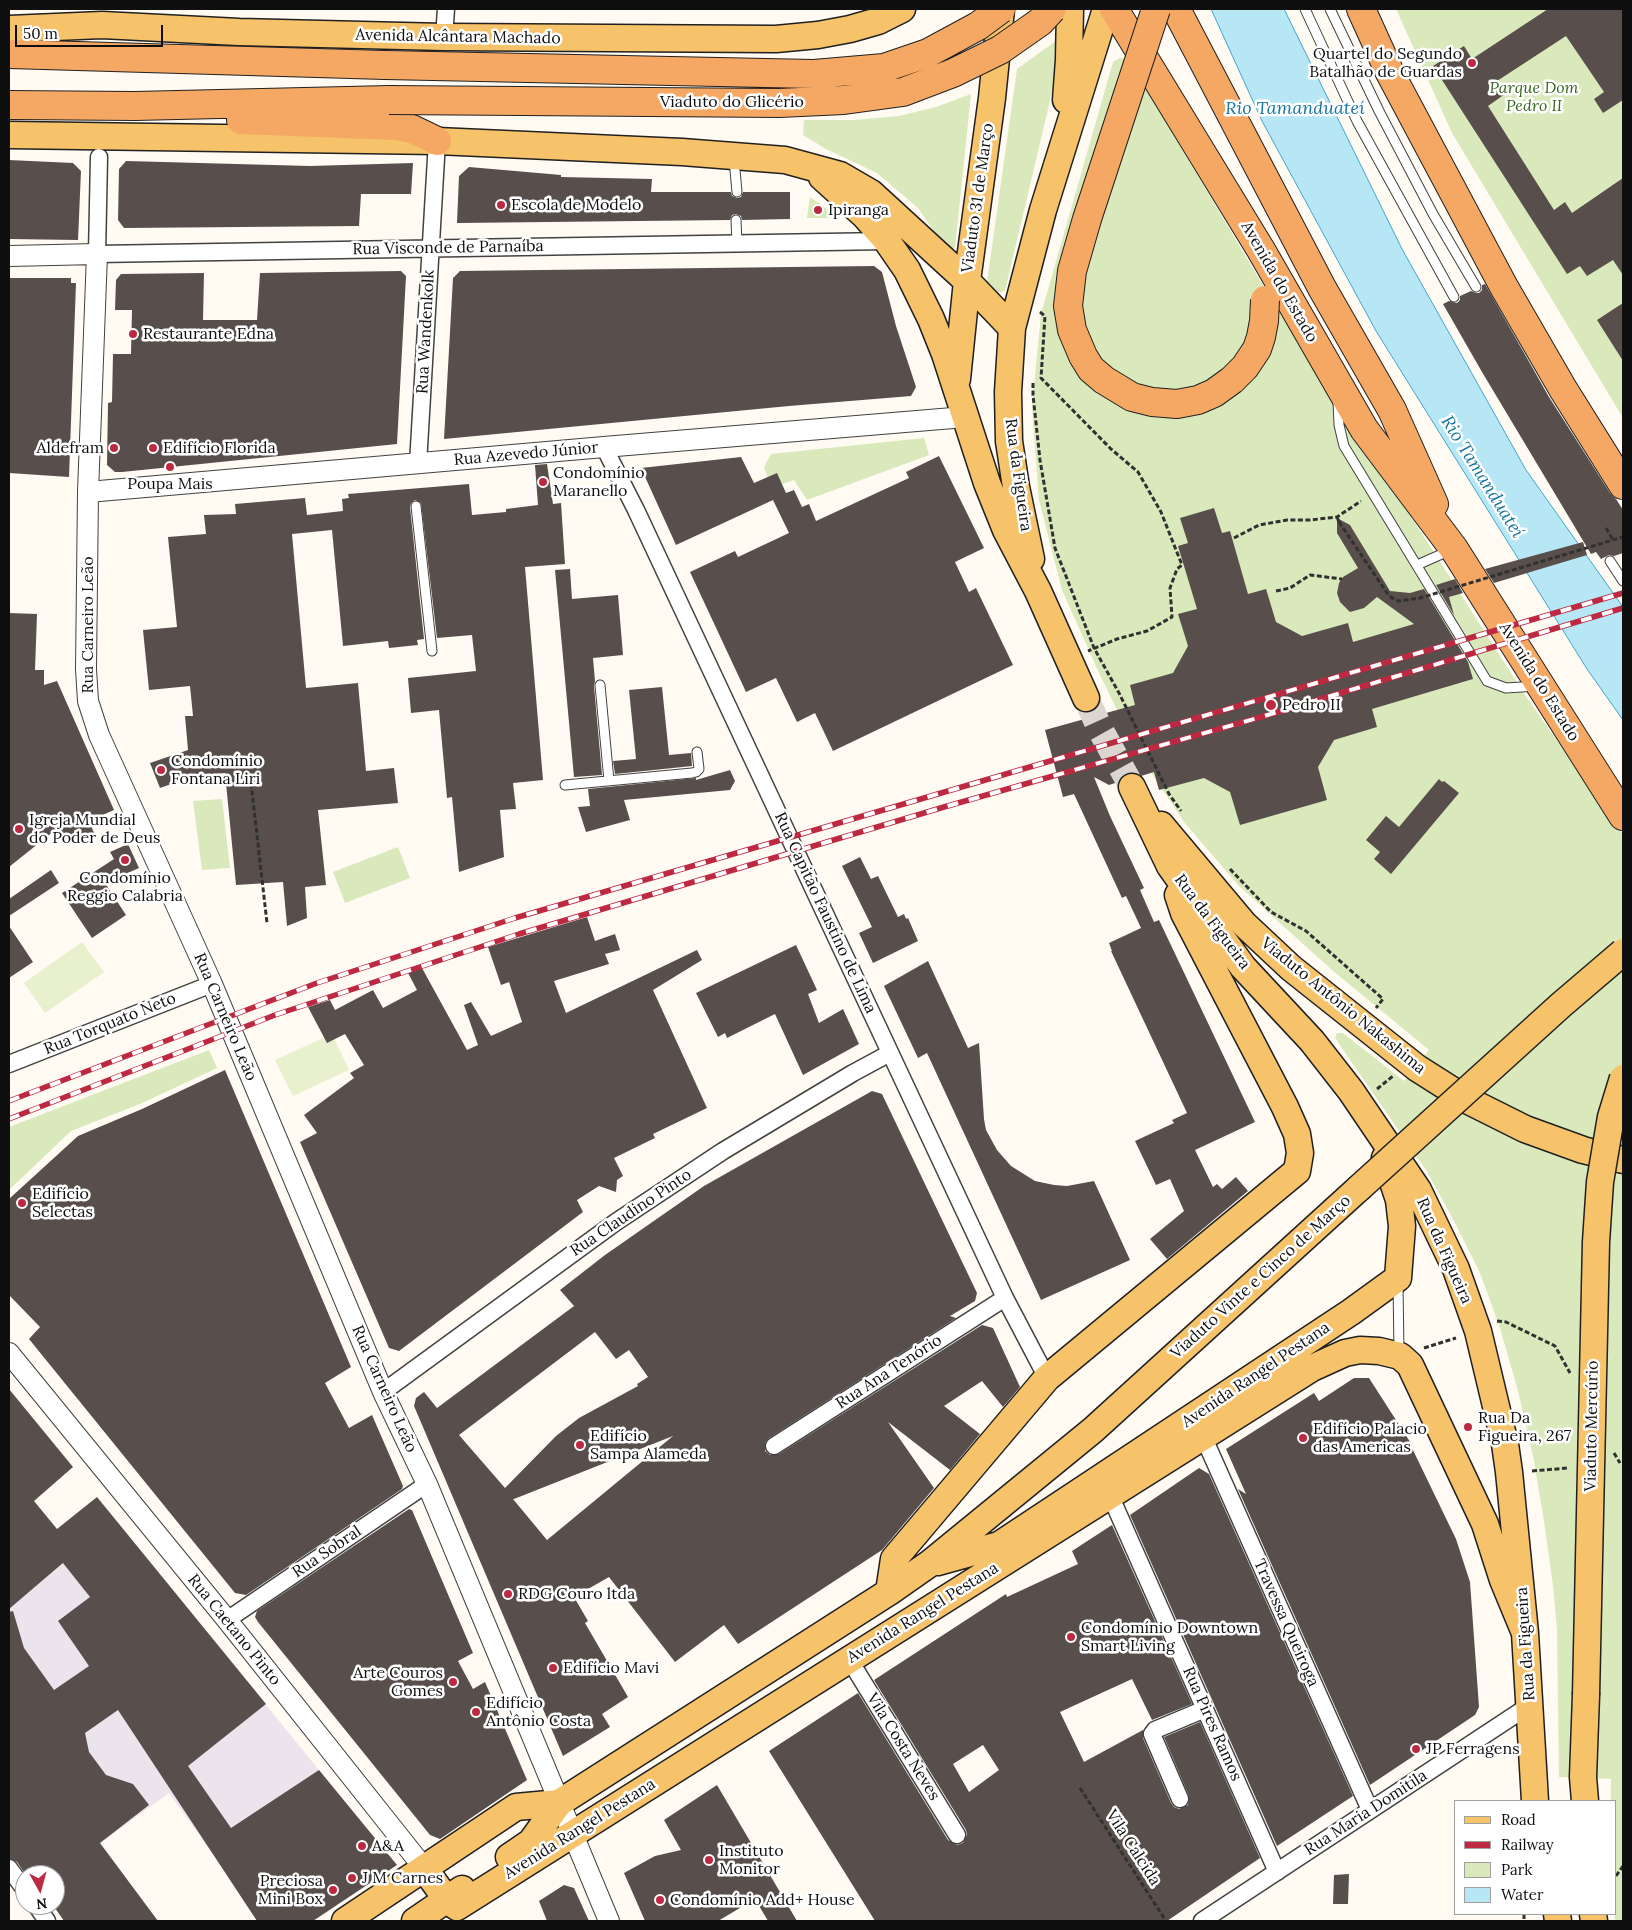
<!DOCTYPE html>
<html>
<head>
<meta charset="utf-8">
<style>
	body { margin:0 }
	#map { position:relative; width:1632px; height:1930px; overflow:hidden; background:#fffaf2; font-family:Lora,serif }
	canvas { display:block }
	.frame { position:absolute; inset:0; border:10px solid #0f0f0f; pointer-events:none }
	.legend { position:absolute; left:1454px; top:1800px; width:162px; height:115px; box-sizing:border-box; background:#fff; border:1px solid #9f9f9f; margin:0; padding:6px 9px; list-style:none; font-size:15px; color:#0f0f0f }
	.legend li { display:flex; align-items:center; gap:10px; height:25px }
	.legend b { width:25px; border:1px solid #9f9f9f }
	.north { position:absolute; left:15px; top:1865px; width:50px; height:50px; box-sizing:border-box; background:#fff; border:1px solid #9f9f9f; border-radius:50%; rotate:173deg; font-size:14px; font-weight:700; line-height:20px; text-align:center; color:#0f0f0f }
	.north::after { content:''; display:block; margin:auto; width:18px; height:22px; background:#be2942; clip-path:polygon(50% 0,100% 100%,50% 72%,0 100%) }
	.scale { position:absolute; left:15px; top:25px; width:148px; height:22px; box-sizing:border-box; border:2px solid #0f0f0f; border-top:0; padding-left:6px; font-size:15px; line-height:18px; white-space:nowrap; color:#0f0f0f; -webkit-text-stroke:4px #fff; paint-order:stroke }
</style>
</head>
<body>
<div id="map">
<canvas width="1632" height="1930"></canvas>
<div class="frame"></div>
<ul class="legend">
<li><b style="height:6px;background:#f6c26a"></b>Road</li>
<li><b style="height:6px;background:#be2942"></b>Railway</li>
<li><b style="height:14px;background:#d9e9bb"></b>Park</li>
<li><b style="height:14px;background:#b7e6f5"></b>Water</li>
</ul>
<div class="north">N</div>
<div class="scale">50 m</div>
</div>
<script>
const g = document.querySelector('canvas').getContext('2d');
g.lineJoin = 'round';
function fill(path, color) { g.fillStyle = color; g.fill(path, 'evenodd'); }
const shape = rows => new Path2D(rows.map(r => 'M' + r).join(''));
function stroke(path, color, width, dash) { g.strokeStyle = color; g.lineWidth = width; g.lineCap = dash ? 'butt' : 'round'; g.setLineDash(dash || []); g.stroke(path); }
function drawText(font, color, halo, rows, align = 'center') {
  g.font = font + ' Lora,serif'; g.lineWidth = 5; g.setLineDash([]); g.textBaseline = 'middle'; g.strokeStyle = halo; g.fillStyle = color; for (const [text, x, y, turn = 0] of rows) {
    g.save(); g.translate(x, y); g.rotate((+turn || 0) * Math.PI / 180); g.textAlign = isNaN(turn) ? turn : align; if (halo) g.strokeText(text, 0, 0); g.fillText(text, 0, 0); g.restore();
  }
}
const industrial = shape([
	[116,1520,327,1780,213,1854,169,1793,106,1839,9,1715,9,1603,12,1606]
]);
const green = shape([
	[1396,9,1618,9,1623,16,1623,418,1452,133],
	[1060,38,1057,71,1005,291,996,293,987,282,1017,69],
	[1120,58,1128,59,1258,277,1525,695,1623,835,1623,1921,1615,1921,1616,1801,1611,1801,1611,1779,1559,1777,1557,1629,1553,1586,1544,1521,1533,1456,1518,1391,1500,1328,1480,1273,1454,1221,1426,1170,1335,1038,1337,1033,1343,1033,1404,1081,1429,1050,1332,970,1239,886,1184,822,1137,751,1100,675,1062,590,1039,500,1032,407,1041,314,1113,62],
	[971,94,955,248,952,250,947,250,918,208,877,173,826,149,803,135,804,120,855,120,899,116,936,107],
	[810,197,834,214,840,218,807,218],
	[924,438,929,455,807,500,794,480,771,488,764,467,771,454],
	[222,799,230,868,202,870,193,801],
	[398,847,410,878,345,903,333,872],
	[209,1050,217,1068,140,1104,71,1131,9,1190,9,1127]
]);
const pitch = shape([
	[82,942,104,972,45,1013,24,983],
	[332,1034,349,1070,293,1096,275,1060]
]);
const water = shape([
	[1211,9,1284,9,1402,249,1526,470,1623,607,1623,720,1587,669,1376,331,1262,121,1211,9]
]);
const building = shape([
	[1548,9,1623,9,1623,100,1603,113,1594,99,1604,92,1566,36,1497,81,1505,94,1488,106,1554,210,1565,202,1572,213,1623,178,1623,275,1613,260,1587,276,1580,266,1567,274,1433,66,1464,46,1472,59],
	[9,160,73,163,81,171,78,240,9,239],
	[126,161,310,166,413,163,411,194,361,194,359,226,124,228,118,220,119,169],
	[469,167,561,175,561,177,652,179,651,192,731,192,732,196,737,198,741,197,743,192,790,192,790,219,742,220,741,216,736,214,732,215,730,220,457,223,459,176],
	[874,266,882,272,896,326,916,387,911,396,789,406,444,439,453,278,460,271],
	[401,271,406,276,397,444,122,472,115,472,107,465,108,403,112,402,113,354,131,354,132,310,115,310,116,280,121,274,204,273,203,320,257,320,260,273],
	[9,278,71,278,71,283,76,283,69,477,9,473],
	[1485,284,1549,397,1610,493,1616,499,1623,510,1623,553,1614,556,1609,555,1601,559,1596,552,1591,554,1482,372,1443,304,1449,301,1457,303,1460,300,1460,296,1471,291,1476,293,1479,293,1482,290,1482,285],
	[1623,303,1623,361,1597,320],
	[939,456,984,548,955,562,969,592,976,588,1013,665,833,751,815,713,797,722,776,678,746,692,690,572,735,551,738,557,789,533,773,500,676,545,641,468,741,457,754,483,777,473,786,493,794,490,802,507,809,504,816,521,909,478,906,472],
	[547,464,553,504,561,503,565,564,525,567,543,780,513,783,516,809,500,810,504,857,459,872,452,797,447,798,439,710,411,713,408,678,476,671,472,635,437,638,421,503,415,500,411,503,410,507,424,639,417,640,418,645,389,648,388,641,343,646,332,530,292,534,306,688,358,683,366,771,394,768,398,803,318,810,326,885,305,887,307,918,287,926,283,882,236,885,225,773,172,778,174,783,160,788,150,763,188,750,185,716,193,716,190,686,149,690,143,630,177,627,168,537,206,534,204,515,236,514,235,504,305,498,307,515,343,511,342,499,349,498,348,494,469,484,472,515,506,512,506,509,538,505,535,465],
	[1214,508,1222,533,1230,531,1248,594,1266,589,1276,622,1302,636,1348,623,1353,642,1414,624,1377,597,1364,608,1350,612,1340,602,1337,593,1339,583,1343,577,1358,568,1337,533,1337,518,1350,525,1390,591,1410,593,1424,589,1468,662,1473,679,1372,709,1377,727,1334,740,1318,767,1327,800,1240,825,1230,792,1204,778,1159,790,1154,772,1141,776,1134,772,1126,773,1120,778,1118,782,1109,785,1094,777,1110,816,1144,888,1140,890,1154,922,1159,920,1255,1122,1195,1150,1213,1187,1217,1184,1222,1189,1236,1177,1248,1191,1167,1259,1150,1239,1184,1211,1170,1179,1156,1185,1135,1141,1174,1123,1172,1120,1187,1113,1111,951,1112,951,1109,943,1141,928,1126,896,1122,898,1074,794,1063,797,1045,730,1135,705,1130,685,1173,673,1188,646,1178,614,1197,609,1178,546,1188,543,1180,518],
	[1583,542,1587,555,1494,583,1485,569],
	[570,569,572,599,618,595,623,655,593,658,595,681,594,686,602,775,574,777,555,570],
	[1455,579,1463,593,1449,597,1454,615,1436,585],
	[9,613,37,614,35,670,44,670,44,685,57,681,114,810,89,821,94,833,66,844,59,827,9,867],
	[662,687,669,755,691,753,692,766,615,774,613,761,636,759,629,690],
	[730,770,735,781,730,790,624,800,630,820,586,832,578,807,590,806,588,789,696,778,696,780],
	[1439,779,1442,782,1444,781,1459,793,1391,874,1374,859,1380,852,1366,840,1386,816,1399,827],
	[128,844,139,868,105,883,126,915,92,938,62,893,114,859,110,852],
	[860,857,871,879,878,876,898,917,904,914,906,919,908,918,918,941,873,963,859,933,872,927,842,866],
	[51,870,59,883,9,916,9,899],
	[587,917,595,941,615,934,620,950,605,954,609,964,554,981,566,1013,697,950,702,960,653,990,707,1108,653,1134,655,1138,614,1158,623,1176,617,1180,616,1192,599,1186,577,1200,583,1212,399,1351,389,1348,300,1142,317,1133,304,1115,354,1078,350,1073,364,1065,345,1034,327,1043,308,1007,330,1000,335,1010,373,990,383,1008,417,990,408,973,422,968,467,1050,478,1045,464,1005,471,1002,491,1036,522,1022,509,982,501,985,488,947],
	[9,926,33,962,9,978],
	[796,945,817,990,808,994,819,1023,843,1009,859,1044,803,1075,775,1014,727,1038,725,1033,718,1037,696,993],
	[928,961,968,1048,979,1043,984,1119,986,1130,997,1150,1011,1166,1035,1181,1054,1185,1067,1186,1094,1181,1130,1260,1041,1300,927,1053,918,1058,884,986],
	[225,1070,351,1367,325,1383,349,1428,372,1415,403,1486,402,1489,246,1595,235,1593,29,1339,40,1327,9,1295,9,1199,78,1136,142,1109],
	[872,1091,882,1094,977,1293,975,1301,950,1316,956,1318,769,1438,765,1442,765,1451,770,1455,779,1454,982,1325,993,1328,1020,1387,1003,1407,982,1381,944,1406,980,1434,950,1470,888,1422,934,1488,882,1550,738,1644,724,1625,675,1662,609,1577,574,1597,588,1621,585,1623,628,1697,602,1714,610,1727,563,1756,414,1406,416,1398,424,1392,437,1408,574,1306,560,1290,605,1255,704,1186],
	[595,1332,616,1359,629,1350,648,1377,637,1384,638,1386,579,1418,556,1436,505,1488,459,1435],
	[673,1436,547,1540,513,1499,514,1499],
	[1354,1378,1369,1378,1412,1445,1411,1446,1456,1539,1470,1582,1479,1707,1475,1715,1370,1785,1238,1489,1246,1494,1226,1449,1314,1393,1319,1401],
	[9,1389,73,1467,34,1501,57,1529,97,1497,266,1704,188,1766,231,1828,319,1770,397,1865,313,1921,257,1921,118,1710,85,1733,89,1752,106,1775,133,1784,149,1805,100,1843,158,1921,64,1921,55,1908,55,1875,37,1875,35,1872,31,1875,26,1875,17,1862,9,1858,9,1612,13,1611,24,1648,54,1690,89,1666,58,1621,90,1597,63,1563,9,1609],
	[1199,1468,1209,1474,1353,1796,1277,1846,1130,1515],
	[409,1509,412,1510,473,1653,458,1661,473,1689,485,1682,527,1780,440,1839,430,1835,258,1622,255,1617,257,1611],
	[1112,1525,1192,1704,1152,1720,1132,1679,1060,1712,1084,1762,1143,1730,1143,1738,1171,1803,1174,1807,1179,1809,1188,1805,1189,1796,1164,1737,1200,1722,1260,1858,1167,1921,875,1921,769,1751,858,1693,948,1840,957,1845,963,1843,967,1835,966,1830,874,1680,1006,1594,1007,1597,1078,1564,1072,1551],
	[983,1745,999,1770,969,1792,953,1764],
	[717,1785,797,1921,768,1921,755,1899,718,1921,645,1921,624,1873,655,1856,681,1850,664,1820],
	[1349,1874,1348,1904,1333,1904,1334,1875],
	[564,1885,574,1888,589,1921,547,1921,539,1901]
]);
const primaryTunnel = shape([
	[1086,698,1100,729,1132,787]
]);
const path = shape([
	[1040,312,1045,316,1041,378,1111,449,1138,472,1161,512,1182,565,1177,569,1170,588,1172,617,1147,631,1117,639,1088,651],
	[1033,383,1033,395,1040,460,1055,548,1094,648,1119,693,1169,794,1181,811],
	[1337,517,1339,522],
	[1606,528,1613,540],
	[1234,538,1259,525,1287,520,1310,520,1337,517,1361,501],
	[1276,591,1290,588,1310,575,1342,579],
	[251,783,267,923],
	[1230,869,1271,912,1306,931,1383,999,1376,1008],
	[1377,1089,1393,1076],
	[1497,1321,1506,1322,1555,1346,1570,1373],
	[1424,1348,1456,1338],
	[1614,1453,1620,1463],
	[1532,1471,1568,1468],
	[1080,1788,1166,1921],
	[1616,1876,1623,1866],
	[1524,1914,1524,1921]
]);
const service = shape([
	[1305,9,1357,121,1454,297],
	[1330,9,1379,111,1433,214,1476,287],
	[734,159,737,192],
	[736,220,737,244],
	[1338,401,1339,425,1344,446,1487,681,1506,688,1537,686],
	[416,506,432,651],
	[1610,561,1623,581],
	[1417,565,1451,550],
	[600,685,609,781],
	[565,785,692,773,696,772,699,769,697,752],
	[1398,1283,1399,1353]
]);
const minor = shape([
	[444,37,446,9],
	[99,157,97,254,887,241],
	[604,447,636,510,1005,1298,1047,1378],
	[418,464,437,141],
	[9,1064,212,984],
	[383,1392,616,1222,723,1151,853,1073,890,1053],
	[1203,1436,1370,1810],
	[774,1446,1005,1298],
	[1110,1495,1277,1872],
	[227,1620,427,1484],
	[849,1659,957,1835],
	[1180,1799,1152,1734,1155,1730,1205,1709],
	[9,1868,25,1890],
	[36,1905,47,1921],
	[1202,1921,1530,1705]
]);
const tertiary = shape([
	[9,256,97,254,88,492,86,669,88,701,99,735,212,984,383,1392,427,1484,609,1921],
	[88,492,604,447,965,417],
	[9,1353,227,1620,424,1868]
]);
const primary = shape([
	[9,29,102,25,239,32,444,37,776,39,818,35,850,29,878,21,902,9],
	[1066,100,1069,60,1070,9],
	[9,135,437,141,682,152,785,160,840,175,871,193,967,281,1012,328],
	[822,177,864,215,887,241,907,270,931,319,945,354,987,483,1006,530,1038,591,1086,698],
	[957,379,967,281,992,98,1001,9],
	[1031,559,1016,487,1009,441,1008,392,1012,328,1043,210,1106,9],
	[1132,787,1170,866,1200,908,1243,967,1312,1041,1351,1091,1418,1190,1456,1269,1478,1331,1505,1444,1509,1472,1525,1633,1535,1801],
	[1161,825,1244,924,1291,968,1417,1068,1469,1101,1525,1129,1583,1150,1623,1160],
	[938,1562,999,1545,1351,1312,1398,1278,1402,1226,1399,1200,1385,1158],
	[889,1592,894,1559,1047,1378,1297,1171,1300,1153,1297,1134,1285,1107,1184,913,1178,895],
	[1585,1801,1583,1777,1586,1695],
	[509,1857,531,1842,559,1803,889,1592,929,1564,1093,1430,1358,1189],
	[424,1868,447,1900,457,1907,1312,1368,1345,1353,1360,1350,1379,1351,1400,1356,1410,1365,1485,1524,1503,1580,1525,1633],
	[1557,1914,1558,1921],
	[1593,1914,1594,1921],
	[345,1921,516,1807,559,1803],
	[415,1921,462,1889]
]);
const trunk = shape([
	[1114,9,1261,250,1364,429,1454,549,1623,816],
	[1176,9,1322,288,1392,410,1434,504],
	[1361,9,1390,73,1504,287,1563,389,1623,485],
	[9,54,385,65],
	[9,105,135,106,389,100],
	[241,120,396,126,412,129,437,141]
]);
const rail = shape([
	[9,1101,317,983,515,918,1623,593],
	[9,1119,275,1015,519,934,944,807,1261,717,1623,608]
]);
const pathBridge = shape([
	[1339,522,1387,593,1392,598,1399,601,1420,598,1623,537]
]);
const primaryBridge = shape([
	[1358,1189,1561,1005,1623,952],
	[1586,1695,1596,1242,1600,1182,1611,1117,1623,1078]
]);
const trunkBridge = shape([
	[1156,9,1087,219,1072,271,1068,306,1072,330,1083,356,1091,369,1104,380,1132,397,1152,402,1177,404,1198,400,1214,393,1232,380,1245,367,1257,349,1261,337,1264,321,1265,300],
	[385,65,814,74,884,68,928,53,978,26,1001,9],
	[389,100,779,103,844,100,903,92,953,73,1000,50,1040,22,1052,9]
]);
const markers = [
	[1472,63,5,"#be2942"],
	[501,205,5,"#be2942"],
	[818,210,5,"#be2942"],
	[133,334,5,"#be2942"],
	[114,448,5,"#be2942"],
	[153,448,5,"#be2942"],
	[170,467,5,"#be2942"],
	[543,482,5,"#be2942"],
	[1271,705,6,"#be2942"],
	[161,770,5,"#be2942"],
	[19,829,5,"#be2942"],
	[125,860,5,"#be2942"],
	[22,1203,5,"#be2942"],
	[1468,1427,5,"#be2942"],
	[1303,1438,5,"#be2942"],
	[580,1445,5,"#be2942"],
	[508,1594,5,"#be2942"],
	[1071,1637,5,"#be2942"],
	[553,1668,5,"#be2942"],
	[453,1682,5,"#be2942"],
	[476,1712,5,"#be2942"],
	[1416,1749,5,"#be2942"],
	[362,1846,5,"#be2942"],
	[709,1860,5,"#be2942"],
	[352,1878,5,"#be2942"],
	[333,1890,5,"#be2942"],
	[660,1900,5,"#be2942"]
];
const streetNames = [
	["Avenida Alcântara Machado",458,37,1],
	["Viaduto do Glicério",732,102],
	["Viaduto 31 de Março",978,198,-82],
	["Rua Visconde de Parnaíba",448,248,-1],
	["Avenida do Estado",1279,282,60],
	["Rua Wandenkolk",426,332,-87],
	["Rua Azevedo Júnior",526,454,-5],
	["Rua da Figueira",1018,475,82],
	["Rua Carneiro Leão",88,625,-90],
	["Avenida do Estado",1539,682,58],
	["Rua Capitão Faustino de Lima",825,913,65],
	["Rua da Figueira",1212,922,53],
	["Viaduto Antônio Nakashima",1343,1006,39],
	["Rua Carneiro Leão",225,1017,67],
	["Rua Torquato Neto",110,1024,-22],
	["Rua Claudino Pinto",631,1213,-34],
	["Rua da Figueira",1444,1251,66],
	["Viaduto Vinte e Cinco de Março",1261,1277,-42],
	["Rua Ana Tenório",889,1372,-33],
	["Avenida Rangel Pestana",1256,1375,-34],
	["Rua Carneiro Leão",384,1389,66],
	["Viaduto Mercúrio",1592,1426,-89],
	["Rua Sobral",327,1552,-34],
	["Avenida Rangel Pestana",923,1613,-32],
	["Travessa Queiroga",1286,1623,66],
	["Rua Caetano Pinto",234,1630,51],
	["Rua da Figueira",1526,1644,-94],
	["Rua Pires Ramos",1212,1724,66],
	["Vila Costa Neves",903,1747,58],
	["Rua Maria Domitila",1366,1813,-33],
	["Avenida Rangel Pestana",580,1829,-32],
	["Vila Calcida",1133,1848,57]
];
const poiNames = [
	["Quartel do Segundo",1462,54,"right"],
	["Batalhão de Guardas",1462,72,"right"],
	["Escola de Modelo",511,205],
	["Ipiranga",828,210],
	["Restaurante Edna",143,334],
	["Aldefram",104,448,"right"],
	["Edifício Florida",163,448],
	["Condomínio",553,473],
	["Maranello",553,491],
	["Poupa Mais",170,484,"center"],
	["Pedro II",1282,705],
	["Condomínio",171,761],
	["Fontana Liri",171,779],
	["Igreja Mundial",29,820],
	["do Poder de Deus",29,838],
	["Condomínio",125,878,"center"],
	["Reggio Calabria",125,896,"center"],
	["Edifício",32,1194],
	["Selectas",32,1212],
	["Rua Da",1478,1418],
	["Figueira, 267",1478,1436],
	["Edifício Palacio",1313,1429],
	["das Americas",1313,1447],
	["Edifício",590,1436],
	["Sampa Alameda",590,1454],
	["RDG Couro ltda",518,1594],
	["Condomínio Downtown",1081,1628],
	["Smart Living",1081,1646],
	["Edifício Mavi",563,1668],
	["Arte Couros",443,1673,"right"],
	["Gomes",443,1691,"right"],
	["Edifício",486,1703],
	["Antônio Costa",486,1721],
	["JP Ferragens",1426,1749],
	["A&A",372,1846],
	["Instituto",719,1851],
	["Monitor",719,1869],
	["J M Carnes",362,1878],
	["Preciosa",323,1881,"right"],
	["Mini Box",323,1899,"right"],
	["Condomínio Add+ House",670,1900]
];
const parkNames = [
	["Parque Dom",1534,88],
	["Pedro II",1534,106]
];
const waterNames = [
	["Rio Tamanduateí",1295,109],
	["Rio Tamanduateí",1482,477,58]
];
fill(industrial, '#ebe4ed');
fill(green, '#d9e9bb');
fill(pitch, '#e9f0cd');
fill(water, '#b7e6f5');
stroke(water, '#3fa5cb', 1);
fill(building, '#584f4c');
stroke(primaryTunnel, '#dbd7d0', 26, [26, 13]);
stroke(service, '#424242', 11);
stroke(minor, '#424242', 19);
stroke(tertiary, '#424242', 22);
stroke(primary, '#202020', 29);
stroke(trunk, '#202020', 30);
stroke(path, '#313131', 3, [5, 2.5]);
stroke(service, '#fff', 9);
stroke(minor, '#fff', 16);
stroke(tertiary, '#fff', 20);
stroke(primary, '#f6c26a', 26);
stroke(trunk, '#f4a864', 28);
stroke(rail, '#be2942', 5.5);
stroke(rail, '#fff', 4, [11]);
stroke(primaryBridge, '#202020', 29, []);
stroke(trunkBridge, '#202020', 30, []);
stroke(pathBridge, '#313131', 3, [5, 2.5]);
stroke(primaryBridge, '#f6c26a', 26);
stroke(trunkBridge, '#f4a864', 28);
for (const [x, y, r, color] of markers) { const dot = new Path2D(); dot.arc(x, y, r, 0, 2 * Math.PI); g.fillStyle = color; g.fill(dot); stroke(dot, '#fff', 2); }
drawText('16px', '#0f0f0f', '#fff', streetNames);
drawText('16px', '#0f0f0f', '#fff', poiNames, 'left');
drawText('italic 16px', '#376720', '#fff', parkNames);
drawText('italic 18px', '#1976a0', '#fff', waterNames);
</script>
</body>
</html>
